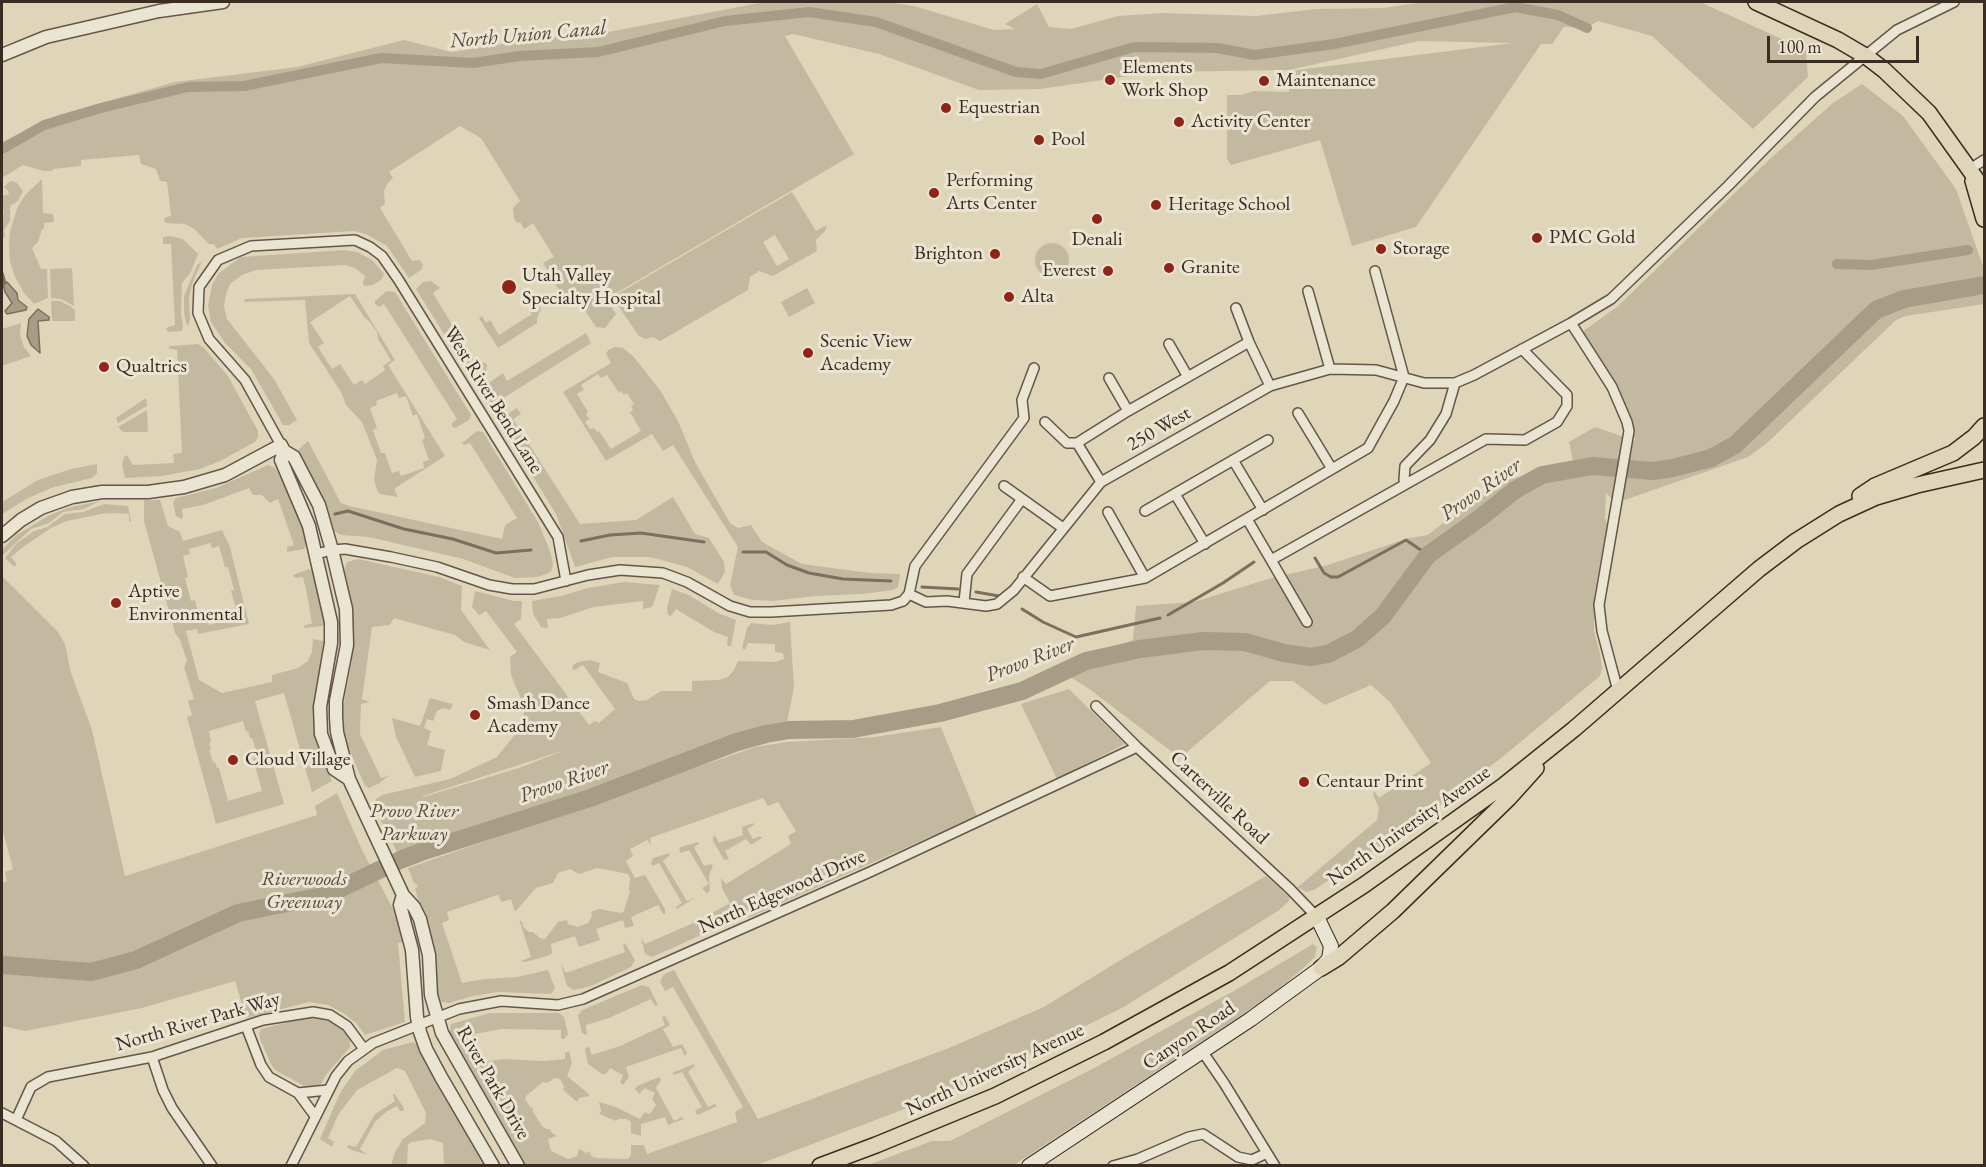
<!DOCTYPE html>
<html>
<head>
<meta charset="utf-8">
<style>
	body { margin:0 }
	#map { position:relative; width:1986px; height:1167px; overflow:hidden; background:#dfd6ba; font-family:"EB Garamond",serif }
	canvas { display:block }
	.frame { position:absolute; inset:0; border:3px solid #3b2c22; pointer-events:none }
	.scale { position:absolute; left:1767px; top:36px; width:152px; height:27px; box-sizing:border-box; border:3px solid #3b2c22; border-top:0; padding-left:8px; font-size:18px; line-height:21px; white-space:nowrap; color:#3b2c22; -webkit-text-stroke:4px #eae4d2; paint-order:stroke }
</style>
</head>
<body>
<div id="map">
<canvas width="1986" height="1167"></canvas>
<div class="frame"></div>
<div class="scale">100 m</div>
</div>
<script>
const g = document.querySelector('canvas').getContext('2d');
g.lineJoin = 'round';
function fill(path, color) { g.fillStyle = color; g.fill(path, 'evenodd'); }
const shape = rows => new Path2D(rows.map(r => 'M' + r).join(''));
function stroke(path, color, width, dash) { g.strokeStyle = color; g.lineWidth = width; g.lineCap = dash ? 'butt' : 'round'; g.setLineDash(dash || []); g.stroke(path); }
function drawText(font, color, halo, rows, align = 'center') {
  g.font = font + ' "EB Garamond",serif'; g.lineWidth = 6; g.setLineDash([]); g.textBaseline = 'middle'; g.strokeStyle = halo; g.fillStyle = color; for (const [text, x, y, turn = 0] of rows) {
    g.save(); g.translate(x, y); g.rotate((+turn || 0) * Math.PI / 180); g.textAlign = isNaN(turn) ? turn : align; if (halo) g.strokeText(text, 0, 0); g.fillText(text, 0, 0); g.restore();
  }
}
const green = shape([
	[764,2,886,2,914,6,994,30,1015,29,1005,24,1037,4,1049,27,1071,29,1118,16,1163,13,1256,16,1316,9,1383,8,1424,2,1700,2,1806,50,1808,77,1753,129,1652,36,1598,21,1587,28,1564,27,1552,44,1541,44,1416,227,1352,246,1320,140,1231,165,1227,159,1227,95,1241,95,1254,91,1289,92,1289,71,1513,43,1419,41,1289,70,1157,72,1040,89,979,90,879,54,793,34,785,36,854,154,606,299,616,314,605,328,596,327,578,300,571,297,565,300,543,263,554,257,533,223,524,229,520,222,517,223,514,218,513,208,520,201,481,138,460,126,389,172,393,178,387,184,384,191,385,204,380,208,412,261,420,260,423,265,421,270,409,278,387,246,366,234,354,231,242,238,217,249,214,244,209,244,194,229,185,224,165,223,164,218,171,216,167,182,160,181,156,169,141,164,139,155,81,160,81,166,53,169,52,171,44,171,23,165,2,178,2,142,58,115,175,82,297,67,404,40,452,52,540,38,603,33],
	[1862,84,1903,116,1956,189,1984,269,1984,304,1906,316,1896,320,1767,443,1748,457,1616,503,1606,493,1605,518,1607,524,1594,597,1594,631,1600,654,1602,668,1600,676,1500,759,1432,811,1314,890,1306,892,1300,888,1292,892,1377,820,1379,808,1373,795,1374,791,1379,798,1431,763,1390,702,1371,685,1325,705,1293,681,1270,681,1180,758,1088,688,1054,667,1133,640,1136,606,1194,602,1268,579,1328,565,1409,538,1428,535,1491,485,1573,461,1569,442,1595,427,1636,441,1578,335,1618,306,1771,158,1833,103],
	[42,179,43,213,53,214,54,222,44,223,44,229,42,229,38,242,32,248,41,269,47,269,48,298,34,304,24,293,15,277,10,262,9,245,10,231,18,206,26,194],
	[10,181,16,182,23,191,18,201,10,206,10,221,4,230,5,236,2,240,2,218,4,213,2,208,2,196,9,194,8,191,4,187],
	[792,192,816,231,827,225,825,231,816,240,817,251,773,276,759,271,750,277,748,290,660,341,653,337,645,339,639,336,612,297],
	[775,235,789,259,777,266,763,242],
	[170,236,183,239,198,254,191,272,182,283,181,314,183,325,182,331,168,332,166,329,168,327,175,325,171,244,163,244,163,237],
	'1035 260a17 17 0 1 1 34 0a17 17 0 1 1-34 0Z',
	[345,250,357,252,372,260,384,274,382,279,373,285,364,286,363,283,365,276,355,268,345,265,256,270,242,275,230,284,226,294,224,306,227,319,274,379,297,420,289,425,283,425,251,369,225,343,211,322,208,306,212,285,219,273,241,257],
	[202,261,192,284,189,298,190,319,188,326,186,323,184,312,184,296,197,265],
	[72,268,74,306,61,299,51,298,50,269],
	[431,281,440,288,433,293,477,366,484,362,487,365,486,371,480,375,471,378,416,289,423,282],
	[807,288,815,303,789,317,781,302],
	[387,291,395,292,471,415,469,420,455,428,452,426,452,423,457,419,384,304,379,307,375,304,375,301],
	[355,294,395,360,388,365,445,456,394,489,398,497,380,494,377,490,374,480,377,460,362,422,346,405,341,392,309,343,305,300,244,302,245,299],
	[350,296,364,317,370,322,377,332,378,339,391,360,383,366,385,370,365,384,362,380,354,385,340,364,332,369,318,347,324,343,310,322],
	[397,393,399,398,406,396,413,416,417,414,425,438,422,440,429,460,423,462,424,468,401,476,399,471,392,473,385,453,381,453,373,430,377,428,370,408,377,405,376,401],
	[51,301,60,301,70,306,75,310,75,321,52,321],
	[539,305,541,309,537,318,537,323,498,348,479,318,482,316,486,323,490,320,499,335,532,314,530,311],
	[21,323,20,335,24,347,31,356,2,366,2,329],
	[586,333,591,343,489,407,479,391,487,384,503,373,507,381],
	[198,344,204,348,228,376,258,431,258,437,255,442,220,461,200,469,162,476,125,478,122,465,124,457,127,455,133,465,174,463,173,454,182,453,177,350,168,348,170,346],
	[615,347,623,348,633,356,660,390,678,421,695,462,730,523,738,528,751,525,762,542,802,564,870,573,900,574,898,587,893,590,862,594,816,596,772,601,753,600,734,595,730,585,738,547,673,445,663,451,652,434,606,461,563,392,611,363,606,354,608,350],
	[598,374,601,378,607,375,619,393,621,391,624,395,627,393,634,404,631,406,633,410,630,412,641,431,611,449,599,431,597,432,594,428,590,429,585,422,589,419,586,414,588,412,577,394,584,390,581,385],
	[146,398,147,406,118,423,116,418],
	[517,408,521,414,513,419,580,524,636,520,673,497,695,534,709,538,724,562,725,572,718,584,687,567,650,557,612,557,575,567,556,514,498,420],
	[147,410,148,432,123,432,118,427],
	[477,431,483,432,538,522,550,551,553,563,552,570,549,573,538,577,515,578,463,559,369,537,341,535,334,531,319,491,298,450,308,441,341,503,349,506,502,539,505,525,517,518,470,443,464,445,462,443],
	[97,464,97,473,92,478,54,487,28,498,4,513,2,513,2,502,38,480,71,469],
	[268,465,275,468,278,473,298,513,307,543,304,549,287,552,287,547,294,545,278,499,270,503,262,495,253,495,249,488,203,505,182,509,183,517,181,519,176,516,173,503,176,498,216,488],
	[144,500,160,500,168,526,180,532,183,541,222,530,230,547,249,624,198,634,197,629,186,631,199,680,222,693,272,682,272,675,298,668,308,661,312,652,313,639,324,641,326,646,315,698,313,722,316,742,332,781,312,792,284,693,255,701,284,804,216,824,187,717,192,715,188,701,194,699,184,667,187,661,180,640,175,633,144,521],
	[210,543,212,548,219,546,225,567,228,567,234,590,231,591,237,612,230,614,231,619,209,625,207,619,200,621,195,600,191,601,185,578,188,577,183,556,190,554,189,549],
	[243,721,246,732,248,731,250,738,252,738,256,750,254,751,256,757,253,758,262,791,228,801,219,768,217,768,215,762,213,762,209,750,211,750,209,743,211,742,209,731],
	[100,501,84,509,63,512,49,523,31,529,3,555,2,552,2,550,15,536,48,516,67,508],
	[104,504,128,506,131,521,129,522,129,514,115,513,101,514,67,521,51,528,23,547,11,557,16,563,16,566,13,566,5,558,16,544,34,531,47,527,65,514,83,512],
	[358,559,439,577,462,586,461,610,490,650,464,642,455,635,394,618,390,625,372,627,362,699,370,702,361,704,360,734,381,778,390,775,378,784,369,788,365,786,345,740,342,713,351,665,354,629,343,573,347,562],
	[309,569,313,571,325,620,323,626,305,628,304,627,305,625,312,624,307,594,303,577,295,578,293,575],
	[2,576,58,632,65,644,71,673,92,730,125,876,317,815,315,806,337,793,362,850,393,909,403,942,398,943,405,1022,365,1035,357,1024,345,1014,328,1005,309,1002,246,1018,235,981,142,1008,25,1031,2,1026,2,883,7,881,5,872,13,869,2,828],
	[624,582,660,585,652,607,643,609,643,601,594,607,560,618,547,619,548,628,541,627,533,614,532,601,561,596,588,588],
	[672,589,689,595,718,613,736,620,731,646,728,646,727,644,728,637,714,632,676,609,671,616,668,615,667,608],
	[475,591,514,601,522,601,521,619,514,624,589,725,595,721,599,723,615,709,583,665,575,670,572,669,573,665,578,662,590,660,600,663,598,672,627,683,634,699,639,701,647,700,661,691,692,691,692,681,719,680,728,677,734,670,738,661,775,662,784,659,783,653,775,652,775,644,748,643,745,650,742,648,747,628,751,623,773,625,790,622,794,687,787,723,766,725,735,735,586,790,397,852,376,812,374,803,376,799,382,795,450,779,497,757,521,727,525,708,511,675,510,657,517,652,486,611,479,615,472,607],
	[565,750,519,768,423,797,423,796],
	[1069,689,1125,744,1057,779,1021,704],
	[430,698,453,704,450,710,443,708,437,711,433,721,427,719,424,728,431,731,427,745,445,750,441,771,415,777,396,737,392,718,420,726],
	[941,727,977,816,748,918,746,915,744,916,652,957,645,954,641,938,645,944,698,921,730,903,722,888,721,878,726,884,791,844,788,836,796,831,778,802,768,806,763,798,650,838,651,845,647,840,630,849,633,856,626,861,635,878,645,875,665,909,665,914,663,914,658,905,631,917,634,926,625,928,623,920,596,929,600,940,579,947,575,936,551,944,552,953,547,956,525,962,521,961,531,957,519,919,523,923,523,927,529,932,533,932,540,938,545,939,558,922,567,920,568,924,577,927,588,923,592,916,591,912,599,909,621,913,624,911,630,891,629,889,630,879,628,874,597,868,579,874,570,869,558,873,553,883,536,888,515,912,511,899,502,902,498,895,447,912,449,920,442,923,462,983,484,979,517,977,548,970,555,988,551,994,498,992,473,996,449,1003,442,1002,437,998,432,944,415,889,418,886,414,883,408,868,755,747,787,742,875,737],
	[753,823,754,825,747,829,753,839,760,836,762,838,751,845,746,839,725,851,729,859,724,860,713,841,713,836,716,837,719,843,743,835,742,827],
	[698,842,699,844,694,847,704,866,711,864,713,866,709,875,710,890,707,894,702,888,709,884,689,850,681,853,679,850,681,847],
	[669,853,670,855,663,861,687,901,695,898,677,909,676,907,682,903,659,863,653,866,651,864,653,858],
	[1266,876,1289,897,1289,901,1278,911,1122,1008,990,1073,923,1102,757,1165,524,1165,449,1034,451,1024,490,1013,559,1013,564,1017,568,1034,564,1039,561,1039,561,1030,502,1029,474,1034,476,1040,473,1044,476,1054,481,1055,484,1062,503,1059,543,1061,565,1059,565,1053,569,1051,572,1063,567,1076,589,1094,589,1096,579,1098,577,1102,563,1090,564,1087,560,1079,555,1078,547,1083,543,1082,526,1096,525,1099,530,1107,533,1108,533,1112,542,1126,547,1129,550,1129,551,1132,557,1136,548,1139,551,1151,568,1159,577,1156,579,1149,586,1153,590,1151,591,1156,597,1158,628,1159,631,1155,631,1145,644,1145,647,1154,737,1122,735,1112,743,1107,673,987,665,991,660,982,664,974,674,970,758,1119,949,1048,1044,1007,1127,956],
	[625,943,635,960,631,967,591,986,574,990,567,986,561,964,566,973,625,952,623,946],
	[1313,944,1317,947,1315,957,1308,964,1272,995,1014,1165,868,1165,932,1141,950,1141,1096,1067,1239,988],
	[642,985,649,987,658,1005,655,1006,651,999,609,1018,586,1025,587,1035,582,1033,578,1016,582,1010],
	[665,1016,670,1025,663,1029,673,1047,682,1044,687,1053,685,1056,681,1048,626,1067,629,1077,623,1085,620,1082,623,1075,610,1068,606,1074,602,1074,588,1064,585,1050,586,1047,590,1048,591,1055,620,1046,665,1025,662,1017],
	[303,1018,322,1018,337,1025,350,1038,350,1047,325,1076,320,1086,308,1088,275,1070,271,1064,260,1039,259,1033,261,1029],
	[413,1042,419,1046,433,1075,485,1165,444,1165,443,1143,431,1139,411,1142,408,1145,407,1165,391,1165,395,1152,403,1139,425,1123,426,1113,405,1071,397,1068,357,1090,338,1115,328,1138,334,1142,332,1147,320,1139,340,1093,355,1071,383,1050],
	[694,1064,695,1066,688,1072,708,1107,715,1104,717,1106,698,1115,695,1112,696,1110,702,1107,682,1072,674,1075,672,1073],
	[659,1077,661,1080,656,1088,674,1121,682,1117,684,1119,668,1125,665,1117,641,1124,641,1136,631,1133,631,1122,627,1119,618,1119,616,1121,599,1114,601,1111,599,1102,616,1107,640,1119,645,1112,650,1114,656,1105,652,1099,655,1093,645,1088,639,1094,635,1089,637,1086],
	[394,1093,404,1108,403,1111,400,1111,397,1106,386,1112,375,1122,360,1149,367,1155,349,1149,347,1147,349,1145,356,1147,375,1114,395,1101,393,1096]
]);
const water = shape([
	[7,282,17,293,18,300,27,307,26,310,12,313,7,314,5,311,12,303,5,292,3,284,7,282],
	[38,309,49,317,49,320,38,321,40,353,31,345,27,336,29,319,38,309]
]);
const stream = shape([
	[2,273,5,283],
	[335,514,348,511,404,529,453,539,496,553,531,550],
	[581,541,610,535,641,533,704,542],
	[743,552,766,552,787,565,809,573,843,579,891,581],
	[1315,558,1324,573,1331,577,1338,577,1406,540,1428,555],
	[922,587,958,589],
	[976,592,999,596],
	[1022,609,1043,622,1076,637,1160,618],
	[1168,615,1223,583,1254,562]
]);
const canal = shape([
	[2,149,44,125,101,108,188,87,244,86,381,58,473,63,519,56,598,52,725,21,809,12,876,22,1016,72,1041,74,1134,47,1218,48,1254,55,1334,44,1515,7,1558,15,1587,28],
	[1837,264,1871,265,1968,250]
]);
const river = shape([
	[2,965,91,972,136,960,238,913,327,895,400,860,421,852,590,798,737,742,766,734,789,730,853,729,940,713,1022,691,1086,661,1140,649,1203,641,1245,642,1284,653,1310,657,1328,654,1357,639,1383,616,1428,555,1480,518,1515,490,1542,475,1592,466,1653,471,1673,468,1711,458,1735,445,1876,310,1904,299,1984,285]
]);
const minor = shape([
	[1970,169,1984,160],
	[1308,291,1330,369],
	[1236,308,1249,342,1270,386],
	[1571,323,1612,387,1627,422,1629,431,1599,605,1602,631,1618,691],
	[1169,344,1188,377],
	[1109,378,1128,411],
	[1298,413,1332,469],
	[1045,422,1067,443,1077,443,1101,482],
	[1077,443,1128,411,1249,342],
	[281,445,245,380,209,339,198,313,199,287,218,260,251,246,355,240,370,247,382,256,398,279,558,537,566,581],
	[1233,460,1263,510],
	[1406,483,1404,480,1405,466,1430,440,1446,414,1455,383],
	[1004,486,1063,528],
	[1175,494,1205,544],
	[1145,511,1268,440],
	[1108,512,1145,578],
	[1247,519,1271,560,1486,439,1525,440,1557,422,1567,406,1567,395,1522,349],
	[316,554,332,550,345,549,391,557,437,567,489,585,512,589,534,589,588,575,620,570,663,573,687,582,730,606,750,612,771,612,891,605,903,601,909,594,915,566,1024,418,1022,400,1034,368],
	[1271,560,1307,622],
	[1023,577,1050,596,1145,578,1368,448,1394,401,1404,377,1375,271],
	[909,594,926,602,947,601,986,606,997,604,1014,590,1101,482,1270,386,1330,369,1376,370,1424,383,1455,383,1474,375,1571,323,1611,299,1728,186,1815,97,1897,30,1954,2],
	[964,602,967,574,1022,499],
	[1096,706,1137,747,1290,889,1317,917],
	[246,1026,261,1065,269,1077,298,1093,315,1116],
	[1202,1051,1224,1083,1275,1166],
	[152,1057,163,1090,172,1108,212,1166],
	[298,1093,328,1090],
	[2,1113,56,1141,84,1166],
	[16,1120,31,1087,48,1077,152,1057,263,1020,313,1012,330,1015,347,1026,364,1049],
	[291,1166,336,1076,348,1061,373,1043,459,1009,501,1001,558,1005,583,999,870,872,1137,747],
	[1113,1166,1138,1159,1189,1137,1203,1134,1238,1157,1252,1160,1267,1153]
]);
const tertiary = shape([
	[2,55,46,37,159,11,223,2],
	[284,451,281,460,309,526,331,622,331,643,320,707,321,734,334,769,349,779],
	[2,536,21,520,41,508,72,497,102,492,148,492,184,487,225,475,281,445,284,451,294,457,319,505,332,550,346,609,347,645,336,701,336,717,337,732,349,779,403,895,414,907,420,919,429,955,431,995,442,1033,518,1166],
	[403,895,400,905,412,950,417,1017,420,1032,426,1049,441,1077,493,1166]
]);
const secondary = shape([
	[1029,1166,1251,1019,1321,968,1329,959,1331,946,1317,917]
]);
const trunk = shape([
	[1756,2,1838,40,1867,57,1884,70,1929,113,1984,190],
	[1973,181,1984,219],
	[1860,496,1875,486,1953,453,1974,437,1984,426],
	[1321,968,1339,957,1393,911,1509,798,1536,768],
	[820,1166,876,1145,995,1096,1104,1042,1229,973,1364,885,1503,786,1574,729,1759,569,1796,541,1839,514,1876,497,1917,485,1984,470]
]);
const markers = [
	[1110,80,6,"#8f2418"],
	[1264,81,6,"#8f2418"],
	[946,108,6,"#8f2418"],
	[1179,122,6,"#8f2418"],
	[1039,140,6,"#8f2418"],
	[934,193,6,"#8f2418"],
	[1156,205,6,"#8f2418"],
	[1097,219,6,"#8f2418"],
	[1537,238,6,"#8f2418"],
	[1381,249,6,"#8f2418"],
	[995,254,6,"#8f2418"],
	[1169,268,6,"#8f2418"],
	[1108,271,6,"#8f2418"],
	[509,287,8,"#8f2418"],
	[1009,297,6,"#8f2418"],
	[808,353,6,"#8f2418"],
	[104,367,6,"#8f2418"],
	[116,603,6,"#8f2418"],
	[475,715,6,"#8f2418"],
	[233,760,6,"#8f2418"],
	[1304,782,6,"#8f2418"]
];
const poiNames = [
	["Elements",1122,68],
	["Work Shop",1122,91],
	["Maintenance",1276,81],
	["Equestrian",958,108],
	["Activity Center",1191,122],
	["Pool",1051,140],
	["Performing",946,181],
	["Arts Center",946,204],
	["Heritage School",1168,205],
	["PMC Gold",1549,238],
	["Denali",1097,240,"center"],
	["Storage",1393,249],
	["Brighton",983,254,"right"],
	["Granite",1181,268],
	["Everest",1096,271,"right"],
	["Utah Valley",522,276],
	["Specialty Hospital",522,299],
	["Alta",1021,297],
	["Scenic View",820,342],
	["Academy",820,365],
	["Qualtrics",116,367],
	["Aptive",128,592],
	["Environmental",128,615],
	["Smash Dance",487,704],
	["Academy",487,727],
	["Cloud Village",245,760],
	["Centaur Print",1316,782]
];
const streetNames = [
	["West River Bend Lane",493,400,58],
	["250 West",1159,429,-30],
	["Carterville Road",1219,798,43],
	["North University Avenue",1409,826,-35],
	["North Edgewood Drive",782,892,-24],
	["North River Park Way",198,1022,-16],
	["Canyon Road",1189,1036,-34],
	["North University Avenue",995,1070,-25],
	["River Park Drive",493,1083,60]
];
const parkNames = [
	["Provo River",414,812],
	["Parkway",414,835],
	["Riverwoods",304,880],
	["Greenway",304,903]
];
const waterNames = [
	["North Union Canal",528,35,-5],
	["Provo River",1481,490,-35],
	["Provo River",1030,660,-21],
	["Provo River",564,782,-19]
];
fill(green, '#c3b9a0');
fill(water, '#a79c86');
stroke(water, '#7c6f5e', 1.5);
stroke(stream, '#7c6f5e', 3);
stroke(canal, '#a79c86', 10);
stroke(river, '#a79c86', 18);
stroke(minor, '#645648', 12);
stroke(tertiary, '#645648', 15);
stroke(secondary, '#3b2c22', 16);
stroke(trunk, '#3b2c22', 18);
stroke(minor, '#eae4d2', 9);
stroke(tertiary, '#eae4d2', 12);
stroke(secondary, '#eae4d2', 14);
stroke(trunk, '#dfd6ba', 15);
for (const [x, y, r, color] of markers) { const dot = new Path2D(); dot.arc(x, y, r, 0, 2 * Math.PI); g.fillStyle = color; g.fill(dot); stroke(dot, '#eae4d2', 2); }
drawText('20px', '#3b2c22', '#eae4d2', poiNames, 'left');
drawText('20px', '#3b2c22', '#eae4d2', streetNames);
drawText('italic 20px', '#56483b', '#eae4d2', parkNames);
drawText('italic 21px', '#56483b', '#eae4d2', waterNames);
</script>
</body>
</html>
